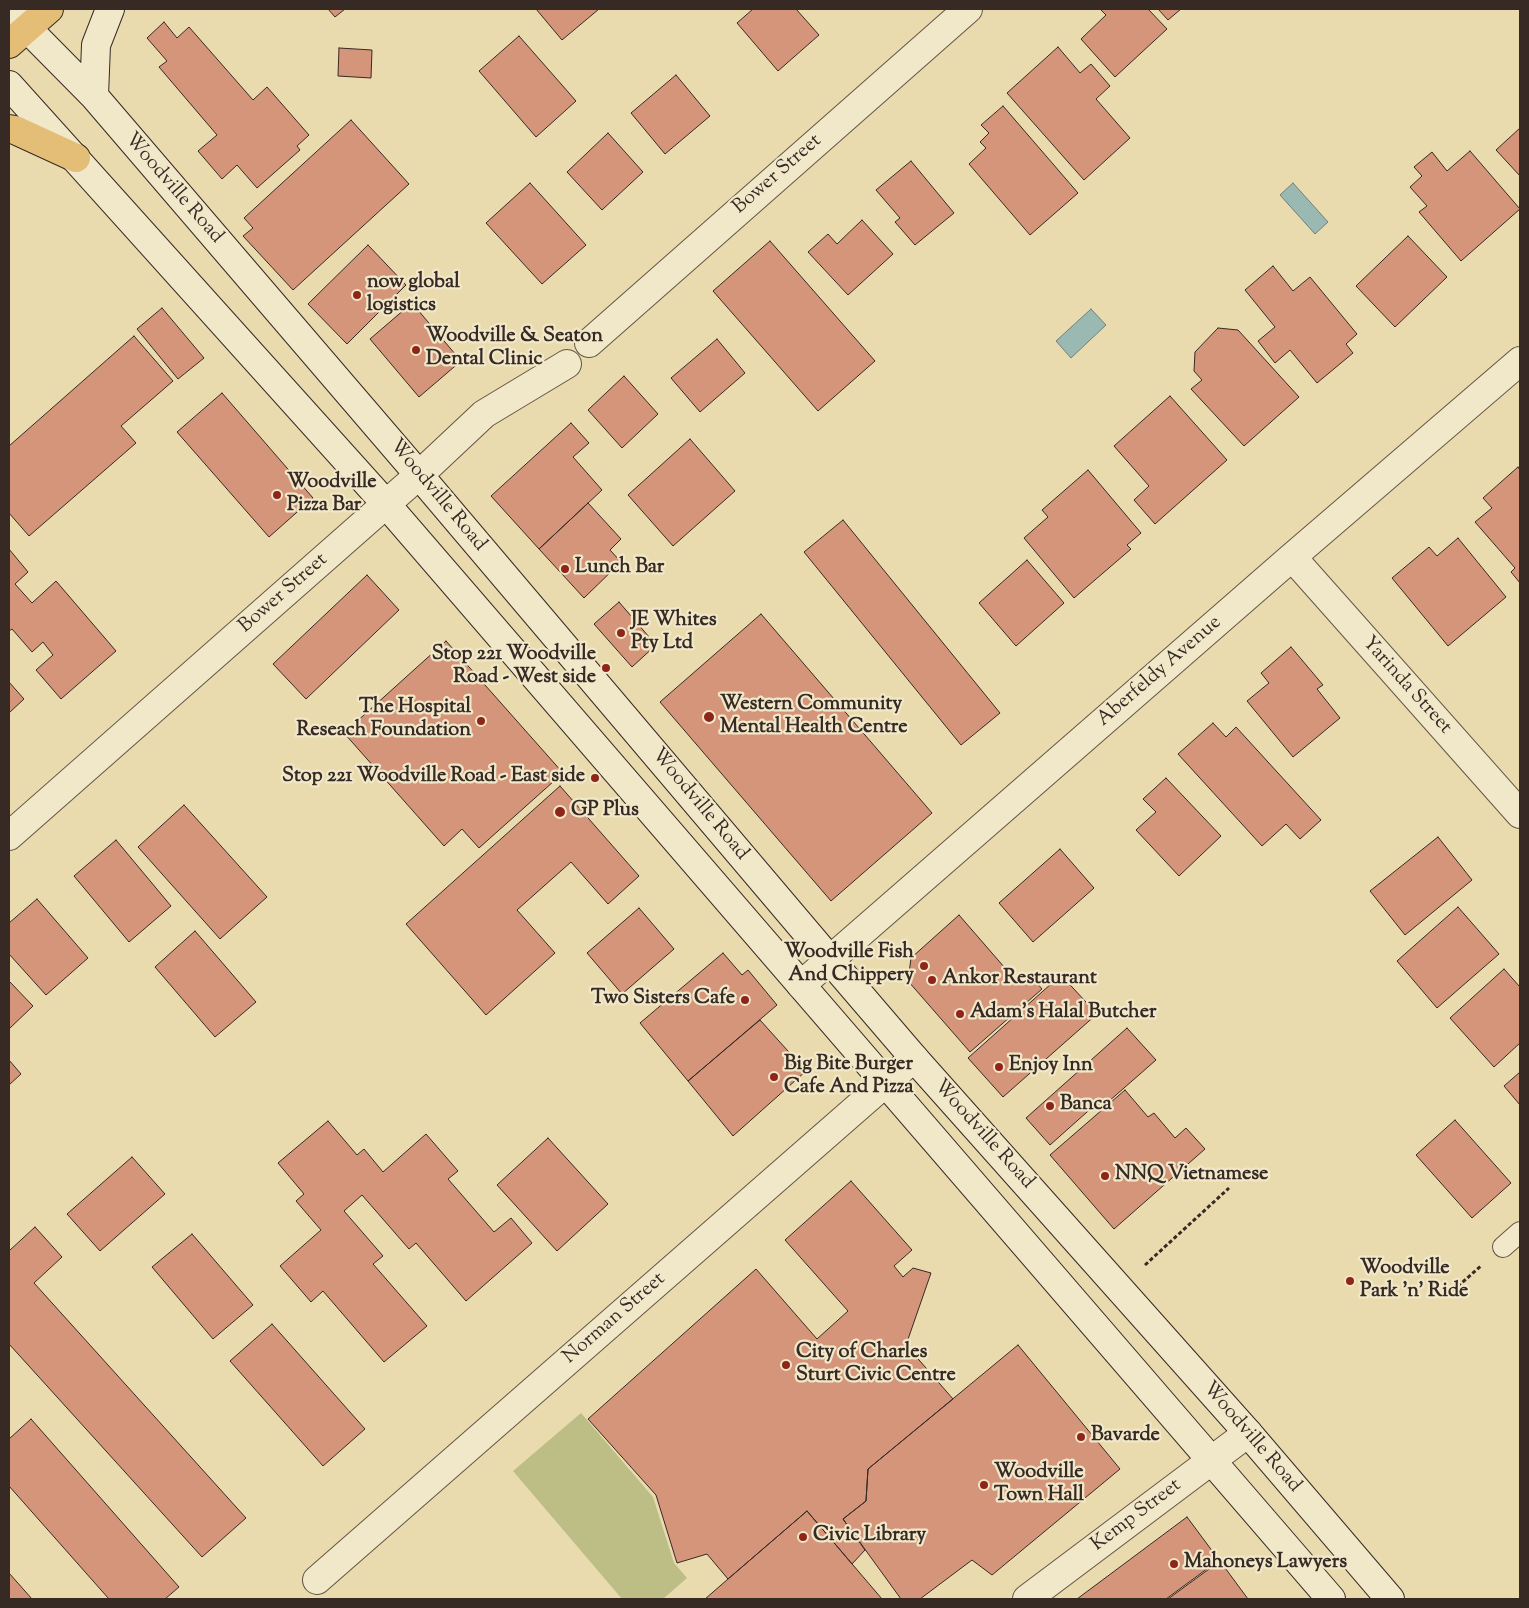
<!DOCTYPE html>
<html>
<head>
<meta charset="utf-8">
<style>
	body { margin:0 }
	#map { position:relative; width:1529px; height:1608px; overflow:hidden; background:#e9dbae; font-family:"Sorts Mill Goudy",serif }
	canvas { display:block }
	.frame { position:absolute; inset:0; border:10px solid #372924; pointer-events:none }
</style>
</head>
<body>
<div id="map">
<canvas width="1529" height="1608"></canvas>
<div class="frame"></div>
</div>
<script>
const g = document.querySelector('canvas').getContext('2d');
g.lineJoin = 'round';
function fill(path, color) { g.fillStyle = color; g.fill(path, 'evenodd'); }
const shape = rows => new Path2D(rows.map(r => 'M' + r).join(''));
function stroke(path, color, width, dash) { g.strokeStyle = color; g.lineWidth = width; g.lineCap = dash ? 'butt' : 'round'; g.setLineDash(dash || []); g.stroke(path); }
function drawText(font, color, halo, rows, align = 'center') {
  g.font = font + ' "Sorts Mill Goudy",serif'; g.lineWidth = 4.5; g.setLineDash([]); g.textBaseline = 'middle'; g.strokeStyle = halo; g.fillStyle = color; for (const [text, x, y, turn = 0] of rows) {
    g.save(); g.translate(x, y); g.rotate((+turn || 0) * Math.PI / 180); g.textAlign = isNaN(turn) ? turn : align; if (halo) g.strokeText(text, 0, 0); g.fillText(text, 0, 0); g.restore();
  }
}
const green = shape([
	[581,1413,653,1497,674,1563,687,1578,663,1599,622,1599,513,1471]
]);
const water = shape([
	[1293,183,1328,222,1315,234,1280,195,1293,183],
	[1091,309,1106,325,1071,358,1056,341,1091,309]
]);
const building = shape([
	[328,9,345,9,335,17,328,9],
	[536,9,599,9,562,40,536,9],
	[753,9,796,9,819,35,778,71,737,23,753,9],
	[1100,9,1148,9,1167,29,1115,77,1081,39,1106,15,1100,9],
	[1158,9,1181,9,1168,20,1158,9],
	[164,22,177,38,189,27,253,100,267,87,309,135,297,146,300,150,257,188,237,165,222,179,198,151,217,135,159,67,167,61,147,38,164,22],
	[519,36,576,101,536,137,479,71,519,36],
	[1058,47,1080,73,1091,64,1110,86,1096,99,1130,138,1084,180,1007,93,1058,47],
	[339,48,372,50,371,78,338,76,339,48],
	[676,75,710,116,665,154,631,113,676,75],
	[1003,106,1078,193,1030,235,969,164,986,148,980,142,989,133,981,125,1003,106],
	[351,120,409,184,293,290,243,236,253,228,244,218,351,120],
	[1520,128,1520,176,1496,150,1520,128],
	[608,133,643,172,602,210,567,172,608,133],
	[1470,151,1520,209,1461,261,1419,212,1427,206,1410,187,1422,176,1414,167,1432,152,1447,171,1470,151],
	[911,161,954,213,915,245,895,222,900,218,876,190,911,161],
	[530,183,586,245,542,284,486,223,530,183],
	[862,220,893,254,848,295,808,252,828,234,837,244,862,220],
	[1408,236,1447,277,1395,327,1356,286,1408,236],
	[770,241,875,361,818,411,713,291,770,241],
	[368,245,406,285,347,344,308,304,368,245],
	[1273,266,1293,291,1310,277,1357,334,1346,344,1353,353,1317,383,1290,350,1275,363,1258,341,1275,327,1245,290,1273,266],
	[412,303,461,361,419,397,370,339,412,303],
	[162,308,204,358,178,379,137,329,162,308],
	[1218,328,1238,330,1299,397,1244,446,1191,389,1202,380,1194,371,1195,352,1218,328],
	[134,336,173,381,121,426,136,443,29,536,9,513,9,446,134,336],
	[717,339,745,373,700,412,671,378,717,339],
	[624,376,658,414,622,448,588,410,624,376],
	[222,393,313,498,269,537,177,432,222,393],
	[1170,396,1227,460,1155,524,1134,500,1149,486,1114,446,1170,396],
	[571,423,589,443,573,457,602,490,539,549,491,496,571,423],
	[690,439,735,491,673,546,628,495,690,439],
	[1518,467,1520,470,1520,583,1511,572,1515,568,1475,522,1492,508,1483,498,1518,467],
	[1088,470,1141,533,1127,545,1131,549,1074,598,1024,538,1048,517,1042,510,1088,470],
	[588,503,621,539,610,550,621,562,584,598,539,549,588,503],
	[843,520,1000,713,961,745,804,552,843,520],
	[1458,538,1506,597,1448,646,1392,578,1429,547,1437,556,1458,538],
	[9,549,28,572,15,584,32,603,56,581,116,651,61,699,36,670,53,655,43,642,32,652,12,629,9,631,9,549],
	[1027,560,1064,603,1016,646,979,603,1027,560],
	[367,575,399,610,306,699,273,664,367,575],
	[619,602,656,645,632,667,594,624,619,602],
	[761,614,932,813,831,901,660,702,761,614],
	[446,641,563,773,479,848,462,829,444,846,344,733,446,641],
	[1291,647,1323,685,1317,689,1340,718,1293,757,1247,701,1269,683,1261,673,1291,647],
	[9,682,24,699,9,713,9,682],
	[1213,723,1226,737,1236,727,1321,820,1300,839,1286,824,1262,846,1178,754,1213,723],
	[1166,778,1221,836,1179,876,1136,830,1156,812,1143,799,1166,778],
	[560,786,639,876,608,904,571,862,517,910,555,953,486,1015,406,924,560,786],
	[184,805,267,897,220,939,138,847,184,805],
	[1438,837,1472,880,1405,935,1370,891,1438,837],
	[116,840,171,906,129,942,74,876,116,840],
	[1060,849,1094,888,1033,942,999,903,1060,849],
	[37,899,88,958,46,995,9,954,9,923,37,899],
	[1458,907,1499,954,1437,1008,1397,961,1458,907],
	[639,908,674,949,622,994,587,953,639,908],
	[959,915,1018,983,1029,974,1042,989,970,1052,908,981,911,958,959,915],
	[195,931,256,1002,215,1037,155,967,195,931],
	[723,953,742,975,748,970,777,1005,688,1081,640,1023,723,953],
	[1504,969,1520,987,1520,1043,1494,1067,1450,1018,1504,969],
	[1061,975,1097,1014,1003,1097,968,1058,1061,975],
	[9,981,33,1006,9,1029,9,981],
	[760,1020,806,1071,733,1136,688,1081,760,1020],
	[1127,1028,1156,1060,1100,1109,1096,1104,1050,1145,1026,1118,1127,1028],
	[9,1060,21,1074,9,1085,9,1060],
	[1520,1072,1520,1105,1504,1086,1520,1072],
	[1125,1090,1148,1117,1154,1113,1175,1138,1186,1128,1205,1149,1114,1229,1050,1155,1125,1090],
	[1455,1120,1511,1183,1472,1218,1416,1155,1455,1120],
	[328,1121,357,1155,364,1149,383,1172,426,1134,458,1171,448,1179,494,1232,511,1218,532,1243,466,1301,416,1243,409,1249,362,1195,344,1211,383,1256,373,1264,427,1326,384,1362,323,1291,311,1302,280,1266,321,1230,296,1201,304,1194,278,1163,328,1121],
	[548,1138,608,1204,557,1251,497,1185,548,1138],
	[132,1157,165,1194,100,1251,67,1214,132,1157],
	[851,1181,912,1250,894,1266,903,1277,913,1268,931,1273,906,1345,953,1399,868,1469,866,1501,843,1519,865,1550,852,1564,807,1511,728,1579,707,1554,677,1563,656,1495,588,1419,756,1269,817,1339,848,1311,785,1240,851,1181],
	[35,1227,62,1257,34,1283,246,1518,202,1557,9,1344,9,1251,35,1227],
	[192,1234,253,1305,213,1339,152,1267,192,1234],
	[272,1324,365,1429,323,1466,230,1361,272,1324],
	[1018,1345,1120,1469,992,1575,972,1560,920,1599,901,1599,843,1519,866,1501,868,1469,1018,1345],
	[31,1419,179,1587,165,1599,109,1599,9,1486,9,1439,31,1419],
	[807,1511,882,1599,705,1599,728,1579,807,1511],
	[1187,1517,1219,1560,1166,1599,1077,1599,1187,1517],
	[1220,1561,1248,1599,1168,1599,1220,1561],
	[9,1573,32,1599,9,1599,9,1573]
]);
const path = shape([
	[1145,1265,1229,1188],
	[1448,1295,1482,1265]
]);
const service = shape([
	[1503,1247,1520,1232]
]);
const minor = shape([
	[589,343,968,9],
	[1292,557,1520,814],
	[9,836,419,475,484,414,567,364],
	[801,985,1292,557,1520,361],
	[317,1580,914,1058],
	[1027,1599,1248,1433]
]);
const secondary = shape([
	[9,10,94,96,419,475,830,960,914,1058,1248,1433,1390,1599],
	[9,85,386,504,1331,1599],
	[94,96,96,45,110,9]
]);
const trunk = shape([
	[9,44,49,9],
	[9,129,15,130,76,158]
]);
const markers = [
	[357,295,5,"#8f2418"],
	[416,350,5,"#8f2418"],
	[277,495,5,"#8f2418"],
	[565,569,5,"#8f2418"],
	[621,633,5,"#8f2418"],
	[606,668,5,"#8f2418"],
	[709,717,6,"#8f2418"],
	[481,721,5,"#8f2418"],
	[595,778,5,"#8f2418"],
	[560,812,6,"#8f2418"],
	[924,966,5,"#8f2418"],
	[932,980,5,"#8f2418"],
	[745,1000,5,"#8f2418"],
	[960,1014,5,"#8f2418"],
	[999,1067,5,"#8f2418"],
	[774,1077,5,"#8f2418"],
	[1050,1106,5,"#8f2418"],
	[1105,1176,5,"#8f2418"],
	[1350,1281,5,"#8f2418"],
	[786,1365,5,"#8f2418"],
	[1081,1437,5,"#8f2418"],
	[984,1485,5,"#8f2418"],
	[803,1537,5,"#8f2418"],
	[1174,1564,5,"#8f2418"]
];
const streetNames = [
	["Bower Street",778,175,-41],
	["Woodville Road",173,189,49],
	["Woodville Road",437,496,50],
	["Bower Street",284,594,-41],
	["Aberfeldy Avenue",1160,672,-41],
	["Yarinda Street",1406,686,48],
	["Woodville Road",699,805,50],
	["Woodville Road",983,1135,48],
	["Norman Street",615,1319,-41],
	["Woodville Road",1251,1438,49],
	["Kemp Street",1137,1516,-37]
];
const poiNames = [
	["now global",367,284],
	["logistics",367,307],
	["Woodville & Seaton",426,338],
	["Dental Clinic",426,361],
	["Woodville",287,484],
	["Pizza Bar",287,507],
	["Lunch Bar",575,569],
	["JE Whites",631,622],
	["Pty Ltd",631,645],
	["Stop 221 Woodville",596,656,"right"],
	["Road - West side",596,679,"right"],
	["Western Community",720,706],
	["Mental Health Centre",720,729],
	["The Hospital",471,709,"right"],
	["Reseach Foundation",471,732,"right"],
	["Stop 221 Woodville Road - East side",585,778,"right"],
	["GP Plus",571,812],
	["Woodville Fish",914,954,"right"],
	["And Chippery",914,977,"right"],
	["Ankor Restaurant",942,980],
	["Two Sisters Cafe",735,1000,"right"],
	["Adam's Halal Butcher",970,1014],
	["Big Bite Burger",784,1066],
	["Cafe And Pizza",784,1089],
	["Enjoy Inn",1009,1067],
	["Banca",1060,1106],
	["NNQ Vietnamese",1115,1176],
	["Woodville",1360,1270],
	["Park 'n' Ride",1360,1293],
	["City of Charles",796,1354],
	["Sturt Civic Centre",796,1377],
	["Bavarde",1091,1437],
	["Woodville",994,1474],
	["Town Hall",994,1497],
	["Civic Library",813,1537],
	["Mahoneys Lawyers",1184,1564]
];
fill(green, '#bcbe86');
fill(water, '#99b9b2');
stroke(water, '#727f79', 1);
fill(building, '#d5957b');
stroke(building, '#372924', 1);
stroke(service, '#645646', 22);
stroke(minor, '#645646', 30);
stroke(secondary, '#372924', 30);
stroke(trunk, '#372924', 30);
stroke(path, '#372924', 3, [4, 2.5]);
stroke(service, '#f1e8ca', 20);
stroke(minor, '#f1e8ca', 28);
stroke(secondary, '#f1e8ca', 28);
stroke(trunk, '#e4be77', 28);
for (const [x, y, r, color] of markers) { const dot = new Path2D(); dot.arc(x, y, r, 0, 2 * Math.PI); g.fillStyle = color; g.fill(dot); stroke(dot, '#f1e8ca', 2); }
drawText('20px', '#372924', '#f1e8ca', streetNames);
drawText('bold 20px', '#372924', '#f1e8ca', poiNames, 'left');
</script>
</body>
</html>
